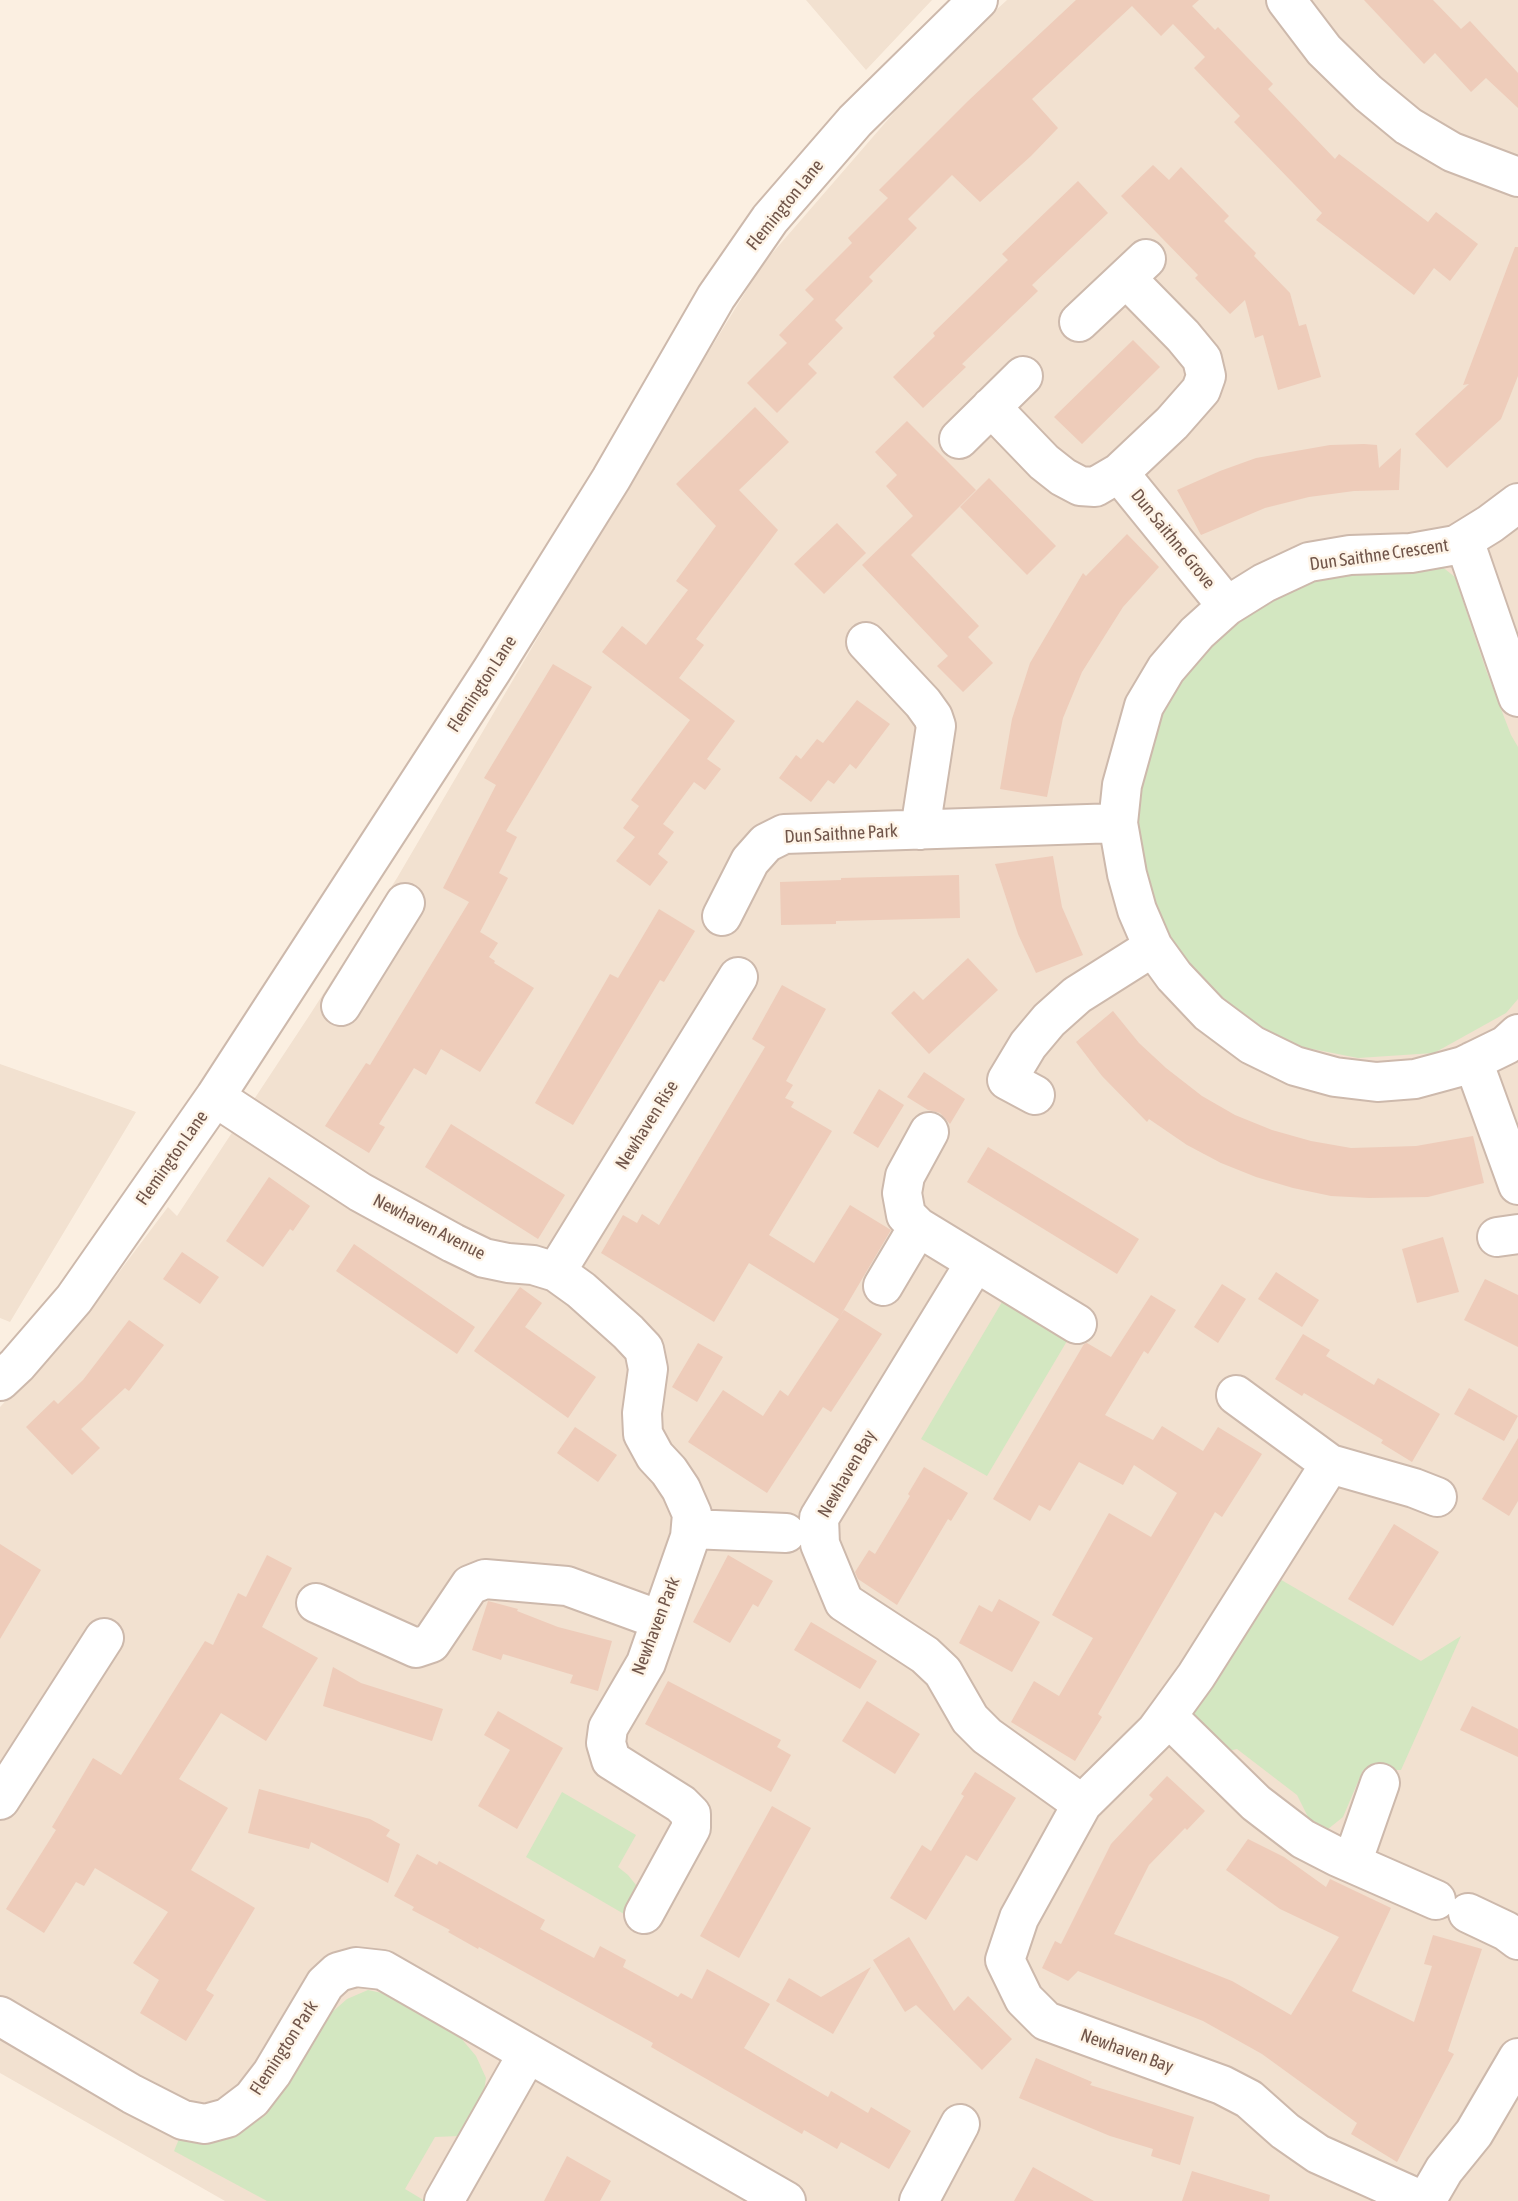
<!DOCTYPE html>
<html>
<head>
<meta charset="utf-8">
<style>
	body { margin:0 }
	canvas { display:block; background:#fbefe1 }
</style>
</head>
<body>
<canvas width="1518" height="2201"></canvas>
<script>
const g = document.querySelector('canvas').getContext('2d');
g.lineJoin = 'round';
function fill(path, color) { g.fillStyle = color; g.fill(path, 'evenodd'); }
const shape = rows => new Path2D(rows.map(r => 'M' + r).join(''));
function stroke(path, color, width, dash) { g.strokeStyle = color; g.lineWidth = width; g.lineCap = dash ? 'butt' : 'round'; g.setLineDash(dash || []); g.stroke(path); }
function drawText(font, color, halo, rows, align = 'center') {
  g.font = font + ' "Asap Condensed",sans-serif'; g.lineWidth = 5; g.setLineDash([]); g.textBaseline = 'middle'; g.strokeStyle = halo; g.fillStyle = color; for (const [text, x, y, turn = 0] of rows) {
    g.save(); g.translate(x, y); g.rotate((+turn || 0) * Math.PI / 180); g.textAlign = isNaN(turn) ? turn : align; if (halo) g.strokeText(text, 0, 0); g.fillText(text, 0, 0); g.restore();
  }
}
const residential = shape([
	[806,0,932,0,866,70],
	[1007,0,1518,0,1518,2201,225,2201,0,2073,0,1407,89,1312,168,1207,177,1216,311,1013,397,878,633,475,762,265,930,71],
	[0,1064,136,1112,10,1322,0,1318]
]);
const green = shape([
	[1436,562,1455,577,1486,670,1511,735,1518,747,1518,999,1506,1013,1434,1053,1358,1058,1292,1045,1225,1005,1164,937,1136,859,1133,780,1181,666,1235,612,1309,575],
	[1002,1302,1067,1341,987,1476,921,1439],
	[1271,1574,1421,1661,1461,1636,1401,1770,1363,1770,1343,1817,1328,1829,1311,1823,1297,1795,1237,1749,1224,1752,1194,1724,1190,1703],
	[562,1792,636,1835,618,1867,628,1875,636,1885,636,1899,629,1911,624,1914,526,1857],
	[368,1990,382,1993,460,2037,476,2056,486,2078,484,2091,459,2136,435,2137,405,2189,425,2201,267,2201,174,2151,179,2139,207,2144,243,2130,266,2115,330,2014,347,1999]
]);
const building = shape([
	[1076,0,1199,0,1192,6,1215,30,1218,27,1273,84,1268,89,1335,159,1339,154,1428,222,1436,212,1478,244,1450,281,1434,268,1414,295,1316,220,1322,213,1234,122,1240,116,1194,68,1205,57,1173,24,1161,36,1132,6,1032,99,1058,128,1031,156,980,202,952,175,908,219,917,228,869,277,873,281,835,320,843,328,808,364,817,373,777,413,747,383,787,343,779,335,814,299,805,290,852,243,848,238,888,198,879,190,968,101],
	[1364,0,1433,0,1461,29,1470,21,1518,73,1518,108,1486,78,1471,92,1435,53,1424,64],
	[1153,165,1169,180,1181,167,1229,216,1224,221,1256,253,1254,256,1290,293,1299,326,1306,324,1321,377,1278,390,1263,335,1255,338,1245,300,1230,314,1195,278,1198,275,1121,196],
	[1078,181,1108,213,1032,285,1038,291,962,364,966,367,923,408,893,377,935,336,933,333,1008,260,1002,254],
	[1515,247,1518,247,1518,376,1501,419,1447,468,1415,434,1469,384,1463,385],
	[1133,340,1160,367,1082,444,1054,417],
	[755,407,789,442,739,490,778,530,696,639,704,645,679,678,735,721,707,759,721,769,705,790,694,782,663,824,674,832,658,854,668,862,650,886,616,861,635,837,623,828,639,806,631,800,690,720,602,652,622,626,646,645,688,590,676,581,716,526,676,484],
	[907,421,976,490,911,555,979,626,968,637,993,663,963,692,937,666,948,656,862,565,913,516,886,486,897,475,875,452],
	[1364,444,1377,445,1379,468,1401,448,1399,490,1354,491,1309,497,1265,508,1201,535,1177,490,1220,471,1256,458,1330,445],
	[989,478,1056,546,1027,575,960,507],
	[837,523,866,553,824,594,794,564],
	[1127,534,1159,567,1123,607,1082,672,1063,718,1047,797,1000,789,1012,719,1030,663,1083,573,1086,576],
	[553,664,592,687,506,831,517,837,499,873,508,878,480,932,498,943,489,957,495,961,494,963,534,988,480,1072,441,1049,426,1075,414,1068,379,1124,385,1127,369,1153,325,1126,366,1063,370,1065,469,902,443,888,496,785,484,778],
	[857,700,890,724,856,769,850,764,834,784,828,780,811,802,779,778,796,755,801,759,817,739,823,743],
	[1053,856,1062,907,1083,955,1036,973,1018,934,995,864],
	[959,875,960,918,836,921,836,924,781,925,780,882,841,880,841,878],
	[659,909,695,931,664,982,660,980,573,1125,535,1103,610,974,618,978],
	[968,958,998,990,929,1054,891,1013,914,991,923,1000],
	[782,985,826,1009,786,1081,793,1085,785,1098,794,1102,791,1107,832,1131,769,1235,814,1263,850,1205,891,1230,839,1318,844,1310,882,1334,831,1412,823,1407,767,1493,688,1442,723,1390,763,1416,780,1390,788,1396,839,1319,749,1263,714,1322,601,1253,623,1215,637,1223,642,1214,659,1225,765,1047,752,1039],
	[1113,1011,1139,1043,1166,1068,1202,1096,1235,1115,1272,1130,1311,1141,1351,1148,1416,1146,1473,1136,1484,1183,1428,1197,1369,1198,1331,1196,1293,1188,1256,1177,1221,1163,1187,1145,1149,1119,1147,1122,1102,1076,1076,1042],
	[924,1072,965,1099,950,1124,940,1113,928,1110,907,1097],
	[879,1089,904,1105,878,1148,853,1133],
	[451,1124,565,1195,538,1239,425,1167],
	[988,1147,1139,1239,1117,1274,967,1182],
	[269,1177,310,1206,293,1231,290,1229,263,1267,226,1241],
	[1443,1237,1459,1292,1417,1303,1402,1249],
	[354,1244,475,1327,457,1354,336,1271],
	[182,1252,219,1277,200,1304,163,1279],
	[1276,1272,1319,1300,1302,1327,1258,1299],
	[1485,1279,1518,1295,1518,1347,1464,1320],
	[1222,1284,1246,1299,1218,1343,1194,1327],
	[520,1287,542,1303,525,1327,596,1377,568,1418,474,1351],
	[1151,1295,1176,1310,1148,1354,1144,1351,1105,1415,1153,1440,1162,1426,1203,1451,1218,1427,1262,1454,1222,1517,1215,1512,1098,1714,1102,1717,1075,1761,1011,1722,1034,1681,1059,1696,1093,1638,1052,1615,1109,1513,1151,1537,1177,1493,1134,1465,1123,1485,1079,1462,1050,1511,1039,1505,1030,1521,993,1499,1084,1344,1087,1343,1111,1357],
	[129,1320,164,1345,129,1391,125,1388,81,1429,100,1448,72,1475,26,1427,54,1400,58,1404,83,1380],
	[1303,1334,1330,1350,1326,1356,1374,1385,1378,1378,1440,1414,1412,1462,1381,1443,1383,1440,1304,1393,1302,1396,1275,1379],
	[698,1343,723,1357,697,1402,672,1387],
	[1469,1388,1518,1416,1504,1441,1454,1414],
	[575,1427,617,1455,598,1482,557,1453],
	[1518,1438,1518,1501,1509,1516,1482,1499],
	[924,1467,968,1493,951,1521,948,1519,897,1605,858,1579,855,1572,869,1550,875,1554,910,1496,908,1494],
	[1394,1524,1439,1552,1393,1626,1348,1599],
	[0,1544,41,1570,0,1639],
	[267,1555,292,1568,262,1627,318,1658,266,1741,221,1713,179,1779,228,1808,191,1870,255,1908,206,1990,214,1995,186,2041,140,2013,159,1980,133,1963,168,1912,95,1868,84,1886,76,1882,44,1933,6,1909,56,1830,52,1827,93,1758,121,1775,205,1641,213,1645,238,1593,246,1597],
	[728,1555,773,1581,758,1607,753,1604,730,1643,693,1622],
	[999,1599,1040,1622,1012,1672,959,1643,979,1605,992,1612],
	[488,1601,518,1609,517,1611,558,1627,612,1641,598,1691,570,1683,573,1675,503,1654,501,1660,472,1650],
	[811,1622,877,1661,860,1689,794,1650],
	[333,1667,361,1683,443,1709,432,1741,323,1706],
	[668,1681,781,1740,777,1747,791,1755,771,1792,645,1724],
	[867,1701,920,1734,895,1774,842,1741],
	[1472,1706,1518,1729,1518,1757,1460,1730],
	[498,1711,563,1748,517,1829,478,1806,510,1750,484,1735],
	[975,1772,1016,1798,977,1861,966,1855,926,1920,890,1898,922,1845,931,1851,964,1796,961,1794],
	[1167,1776,1205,1811,1187,1830,1185,1828,1149,1865,1114,1934,1232,1981,1291,2015,1339,1937,1280,1909,1226,1870,1248,1839,1284,1857,1326,1887,1330,1879,1391,1908,1352,1991,1414,2022,1432,1966,1424,1964,1433,1935,1482,1949,1448,2051,1454,2054,1397,2162,1351,2134,1357,2123,1262,2054,1203,2021,1078,1971,1068,1981,1042,1968,1055,1941,1061,1944,1111,1844,1153,1799,1149,1795],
	[259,1789,370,1819,390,1830,386,1836,400,1844,388,1883,311,1842,309,1849,248,1833],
	[772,1806,811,1828,739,1958,700,1936],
	[417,1854,437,1865,439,1861,545,1920,540,1929,594,1958,600,1946,626,1960,623,1967,678,1997,681,1993,692,1999,707,1969,770,2004,744,2048,828,2097,831,2091,868,2113,871,2107,911,2131,889,2169,841,2142,837,2149,804,2130,802,2134,651,2047,653,2043,479,1947,478,1949,448,1932,450,1930,412,1910,414,1907,394,1896],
	[909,1937,954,2011,968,1996,1012,2039,982,2070,916,2005,905,2012,873,1960],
	[871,1967,833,2034,776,2001,789,1978,821,1997],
	[1036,2058,1092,2082,1090,2085,1194,2117,1180,2165,1151,2156,1153,2149,1110,2136,1019,2098],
	[567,2156,611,2181,600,2201,544,2201],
	[1033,2167,1094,2201,1014,2201],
	[1192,2171,1270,2195,1269,2201,1182,2201]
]);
const minor = shape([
	[1286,0,1324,50,1368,93,1408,126,1452,152,1518,177],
	[1079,322,1146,259],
	[991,407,1044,462,1063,477,1080,486,1095,487,1119,473,1172,423,1201,390,1206,376,1202,359,1183,336,1126,278],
	[959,439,1023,376],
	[1119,473,1227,606],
	[1518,503,1490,524,1456,545,1411,553,1350,555,1309,562,1264,583,1227,606,1197,633,1166,669,1144,706,1122,785,1118,823,1127,874,1137,910,1153,947,1174,976,1209,1013,1252,1045,1295,1066,1335,1077,1377,1082,1415,1079,1463,1066,1506,1045,1518,1034],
	[1464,540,1518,697],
	[866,642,923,703,933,717,936,726,920,830],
	[722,916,750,861,766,843,784,834,1118,823],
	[341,1006,405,903],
	[1473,1061,1518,1185],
	[1035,1095,1007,1080,1028,1045,1049,1020,1077,995,1153,947],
	[215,1097,360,1192,453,1243,484,1258,508,1263,533,1265,556,1272,581,1290,628,1332,644,1349,648,1369,642,1413,643,1434,655,1456,669,1471,681,1489,692,1514,690,1537,646,1663,608,1728,606,1743,611,1760,681,1804,691,1814,691,1828,644,1914],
	[929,1132,905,1176,902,1193,906,1215,918,1227,1077,1324],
	[1497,1237,1518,1234],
	[975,1263,819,1518,820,1544,844,1602,925,1655,943,1672,970,1719,987,1736,1082,1804],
	[556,1272,738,977],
	[883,1286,918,1227],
	[0,1381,17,1365,74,1299,215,1097,492,670,611,479,716,297,770,219,855,121,978,0],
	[1236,1395,1330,1464,1414,1488,1437,1497],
	[1330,1464,1196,1676,1167,1716,1156,1731,1082,1804,1019,1918,1005,1960,1024,1999,1046,2021,1222,2085,1249,2099,1285,2131,1318,2154,1423,2201],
	[691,1529,786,1533],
	[316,1603,416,1648,431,1643,470,1585,485,1579,567,1586,660,1620],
	[1167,1716,1256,1803,1303,1839,1338,1857,1436,1900],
	[0,1800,104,1638],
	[1352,1863,1380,1783],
	[1468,1913,1506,1931,1518,1940],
	[0,2016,132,2094,183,2120,205,2124,227,2118,252,2099,272,2073,325,1984,338,1972,356,1967,383,1970,786,2201],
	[444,2201,528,2053],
	[919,2201,960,2124],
	[1426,2201,1444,2170,1474,2133,1518,2058]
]);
const streetNames = [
	["Flemington Lane",785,205,-51],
	["Dun Saithne Grove",1173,539,51],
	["Dun Saithne Crescent",1379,555,-8],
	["Flemington Lane",482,684,-57],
	["Dun Saithne Park",841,834,-3],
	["Newhaven Rise",647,1125,-58],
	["Flemington Lane",172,1158,-55],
	["Newhaven Avenue",429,1227,27],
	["Newhaven Bay",847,1474,-60],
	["Newhaven Park",656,1626,-69],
	["Flemington Park",284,2048,-57],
	["Newhaven Bay",1127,2051,20]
];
fill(residential, '#f2e1d0');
fill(green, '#d3e7c1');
fill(building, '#eeccba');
stroke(minor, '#cdb9ac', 42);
stroke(minor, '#fff', 38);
drawText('18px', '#70554a', '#fef4e7', streetNames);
</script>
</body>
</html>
